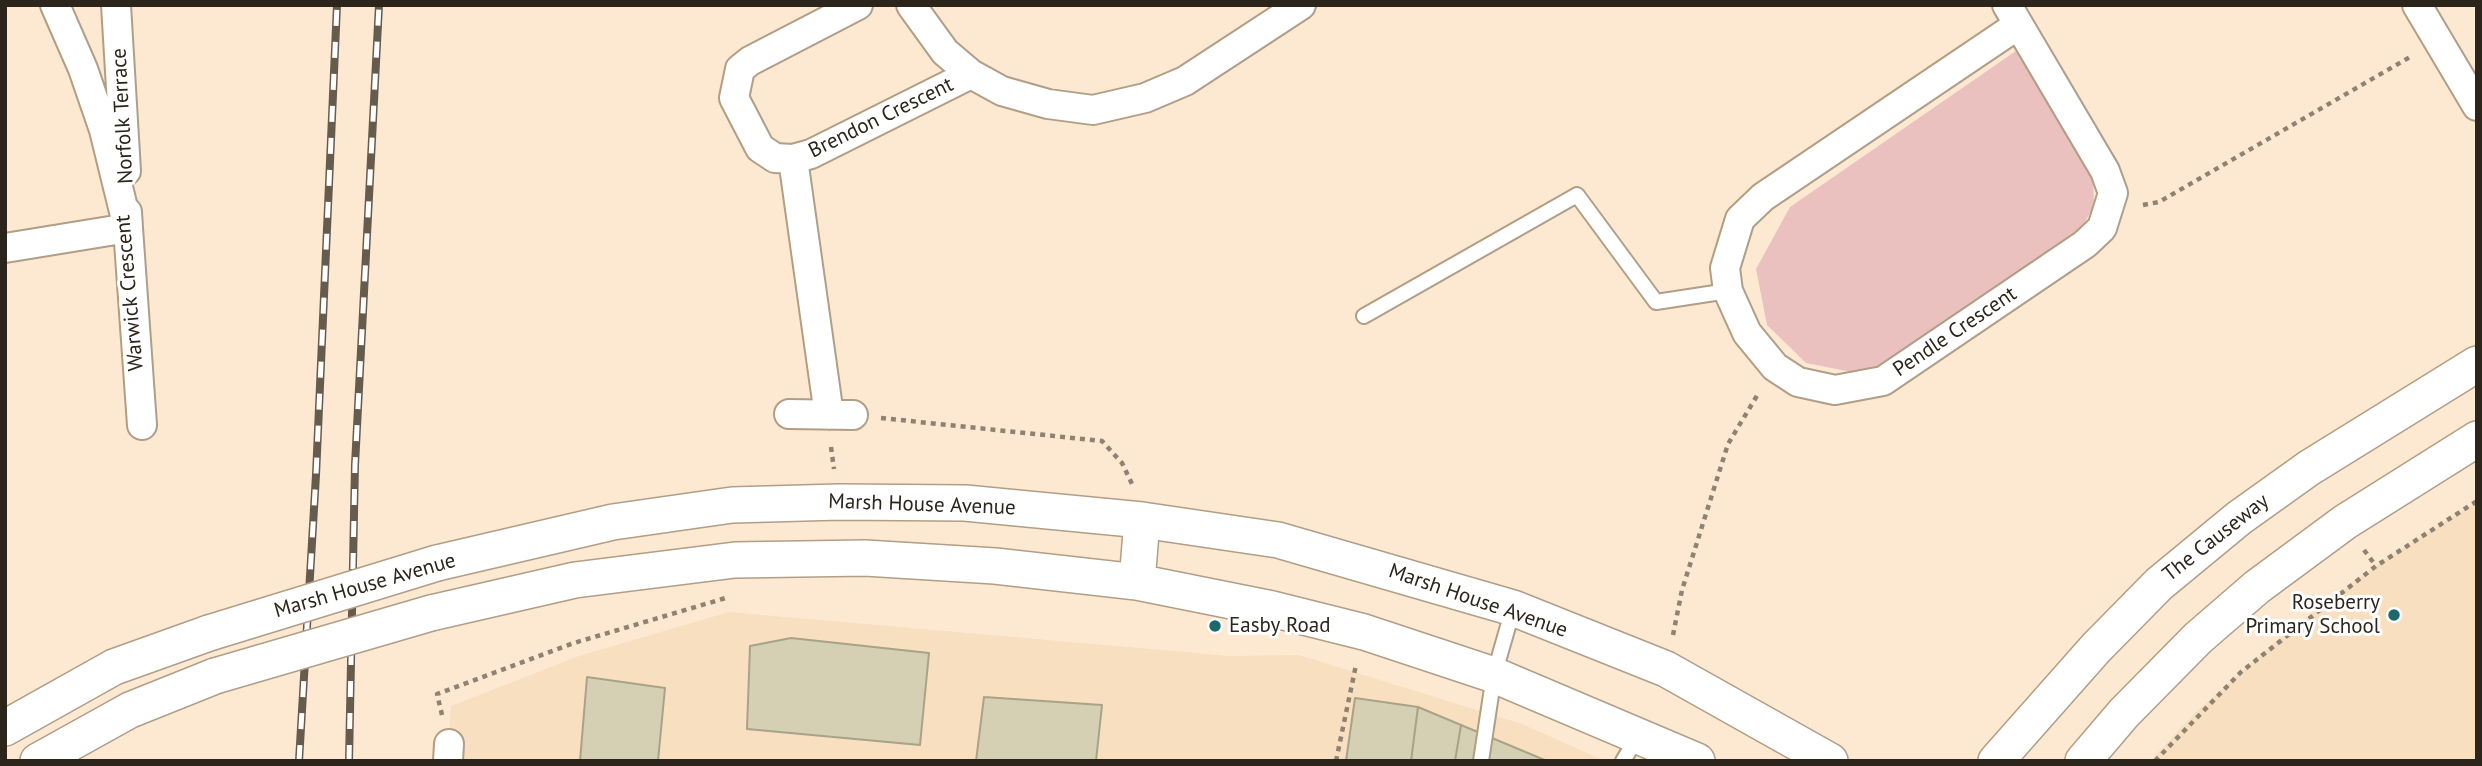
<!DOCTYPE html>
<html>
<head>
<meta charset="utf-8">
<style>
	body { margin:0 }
	#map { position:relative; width:2482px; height:766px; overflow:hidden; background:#fde9d1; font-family:"PT Sans",sans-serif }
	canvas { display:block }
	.frame { position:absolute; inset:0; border:7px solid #2c251c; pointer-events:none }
</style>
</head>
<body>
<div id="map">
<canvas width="2482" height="766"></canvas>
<div class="frame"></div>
</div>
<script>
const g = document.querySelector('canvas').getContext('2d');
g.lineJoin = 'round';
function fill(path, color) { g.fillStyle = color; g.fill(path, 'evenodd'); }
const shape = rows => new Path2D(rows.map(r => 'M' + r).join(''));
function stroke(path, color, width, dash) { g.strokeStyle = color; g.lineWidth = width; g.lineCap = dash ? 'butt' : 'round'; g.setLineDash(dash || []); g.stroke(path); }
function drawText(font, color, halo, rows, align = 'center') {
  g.font = font + ' "PT Sans",sans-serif'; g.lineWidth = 6; g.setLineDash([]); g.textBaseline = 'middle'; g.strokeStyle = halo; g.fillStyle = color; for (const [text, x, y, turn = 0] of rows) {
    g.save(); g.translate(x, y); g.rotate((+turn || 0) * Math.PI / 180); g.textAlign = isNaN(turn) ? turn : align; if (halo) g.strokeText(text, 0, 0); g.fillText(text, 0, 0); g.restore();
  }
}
const built = shape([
	[2477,502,2477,761,2150,761,2195,713,2287,632,2388,557],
	[729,612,1230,656,1299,655,1522,724,1605,761,447,761,451,706,579,656]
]);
const green = shape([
	[2026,44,2092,149,2094,206,2072,245,1872,376,1806,363,1767,325,1756,269,1790,207]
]);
const building = shape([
	[791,638,929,653,920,745,747,729,750,646,791,638],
	[587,677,665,688,658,761,580,761,587,677],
	[984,697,1102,705,1096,761,976,761,984,697],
	[1355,698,1418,707,1411,761,1346,761,1355,698],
	[1418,707,1461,725,1455,761,1411,761,1418,707],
	[1461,725,1547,761,1455,761,1461,725]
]);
const path = shape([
	[2143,205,2159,202,2410,57],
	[881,418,1102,441,1122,463,1132,484],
	[831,447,834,469],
	[2364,550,2376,566],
	[1673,635,1682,590,1728,444,1758,394],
	[442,715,437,694,574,643,729,597],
	[1336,761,1356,665],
	[2155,761,2241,672,2376,566,2477,501]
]);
const service = shape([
	[1364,316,1577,195,1656,302,1728,291],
	[1481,761,1494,675,1513,609],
	[1623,761,1638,736]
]);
const minor = shape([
	[55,5,83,69,104,130,128,228,142,425],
	[116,5,126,171],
	[858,5,750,61,740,69,734,98,760,148,775,158,793,159,811,154,971,74],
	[911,5,945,52,971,74,1002,91,1048,104,1093,110,1145,98,1185,81,1301,5],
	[2007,5,2105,171,2113,193,2102,228,2085,244,1883,381,1835,390,1798,382,1775,367,1747,333,1728,291,1725,268,1740,219,1763,197,2018,25],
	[2417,5,2477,106],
	[793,159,829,415],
	[5,248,128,228,127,212],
	[789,414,853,415],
	[448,761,449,744]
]);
const tertiary = shape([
	[437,563,613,522,732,505,839,502,965,503,1142,520,1278,540,1513,608,1666,669,1830,761],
	[1137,582,1142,520],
	[431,613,575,580,735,560,865,558,995,566,1137,582,1272,609,1364,632,1494,675,1697,761],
	[5,728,114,667,209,633],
	[38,761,130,710,215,676],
	[1996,761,2096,648,2159,584,2239,518,2309,468,2477,364],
	[2083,761,2124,713,2198,638,2257,587,2345,522,2477,439]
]);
const rail = shape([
	[299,761,316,475,337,5],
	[349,761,355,465,379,5]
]);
const tertiaryBridge = shape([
	[209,633,437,563],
	[215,676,431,613]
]);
const markers = [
	[2394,615,7,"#1b686d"],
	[1215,626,7,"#1b686d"]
];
const streetNames = [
	["Norfolk Terrace",123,116,-93],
	["Brendon Crescent",881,118,-26],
	["Warwick Crescent",130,293,-95],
	["Pendle Crescent",1955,332,-34],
	["Marsh House Avenue",922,505,2],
	["The Causeway",2216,538,-38],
	["Marsh House Avenue",365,586,-16],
	["Marsh House Avenue",1478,601,19]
];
const poiNames = [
	["Roseberry",2380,603],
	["Primary School",2380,627],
	["Easby Road",1229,626,"left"]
];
fill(built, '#f7dfc0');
fill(green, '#eac1bf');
fill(building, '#d5d0b3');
stroke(building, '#a8a388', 2);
stroke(service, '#b09e87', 18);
stroke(minor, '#b09e87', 32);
stroke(tertiary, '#b09e87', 38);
stroke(path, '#8f8272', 4.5, [5, 5]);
stroke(service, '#fff', 14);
stroke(minor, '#fff', 28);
stroke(tertiary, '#fff', 35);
stroke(rail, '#665c4e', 8);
stroke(rail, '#fff', 5, [16]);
stroke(tertiaryBridge, '#b09e87', 38, []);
stroke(tertiaryBridge, '#fff', 35);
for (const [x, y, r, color] of markers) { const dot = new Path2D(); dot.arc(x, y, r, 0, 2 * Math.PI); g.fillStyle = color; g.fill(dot); stroke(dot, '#fff', 2.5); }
drawText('21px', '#2c251c', '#fff', streetNames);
drawText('21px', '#2c251c', '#fff', poiNames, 'right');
</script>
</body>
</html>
